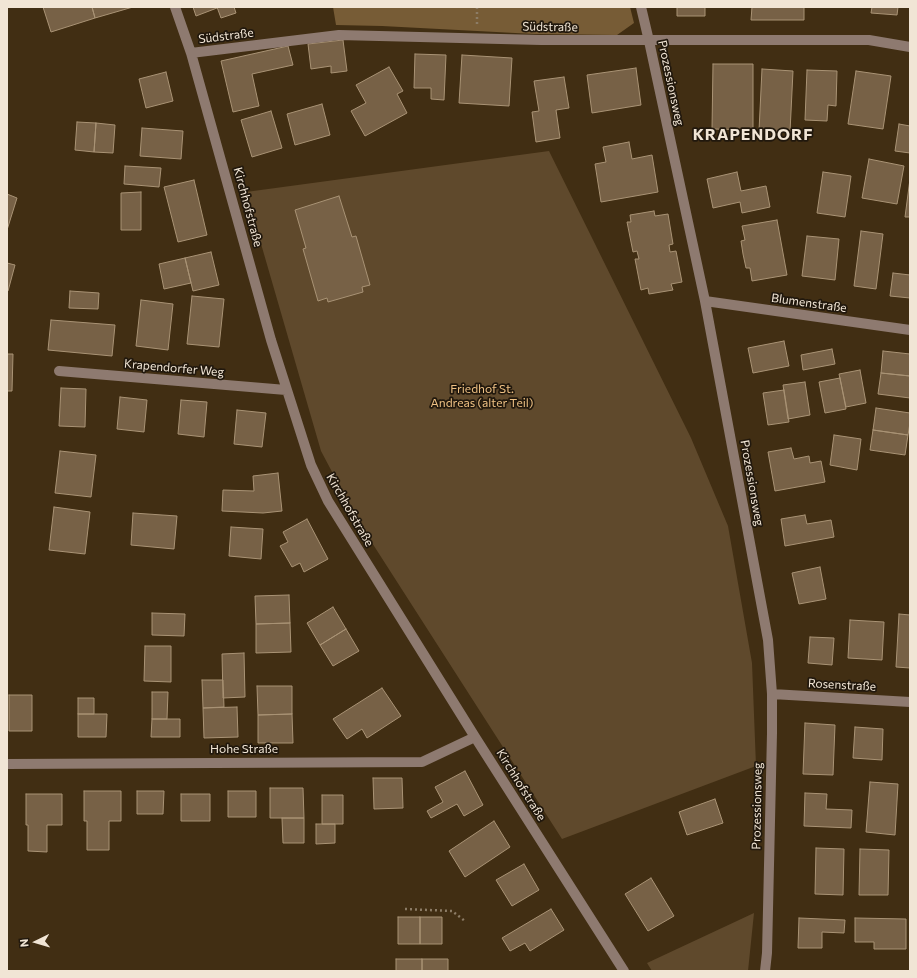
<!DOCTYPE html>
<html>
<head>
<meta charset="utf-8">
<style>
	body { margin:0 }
	#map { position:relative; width:917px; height:978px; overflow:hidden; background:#412e13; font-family:Commissioner,sans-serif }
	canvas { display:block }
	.frame { position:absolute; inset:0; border:8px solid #f1e5d5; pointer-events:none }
	.north { position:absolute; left:16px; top:922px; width:40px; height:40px; -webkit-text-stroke:3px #21180d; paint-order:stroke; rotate:265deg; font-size:11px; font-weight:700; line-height:16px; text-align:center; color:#f1e5d5 }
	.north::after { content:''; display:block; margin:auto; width:14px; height:18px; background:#f1e5d5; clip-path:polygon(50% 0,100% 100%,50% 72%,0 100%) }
</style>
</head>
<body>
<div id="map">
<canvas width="917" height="978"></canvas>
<div class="frame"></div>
<div class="north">N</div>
</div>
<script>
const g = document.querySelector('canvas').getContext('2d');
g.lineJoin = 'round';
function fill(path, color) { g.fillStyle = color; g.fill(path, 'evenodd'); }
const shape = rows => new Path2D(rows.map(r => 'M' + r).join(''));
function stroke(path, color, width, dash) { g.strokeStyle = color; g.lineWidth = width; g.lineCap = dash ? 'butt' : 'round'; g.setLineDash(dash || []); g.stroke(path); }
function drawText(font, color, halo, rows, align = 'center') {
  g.font = font + ' Commissioner,sans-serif'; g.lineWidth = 3.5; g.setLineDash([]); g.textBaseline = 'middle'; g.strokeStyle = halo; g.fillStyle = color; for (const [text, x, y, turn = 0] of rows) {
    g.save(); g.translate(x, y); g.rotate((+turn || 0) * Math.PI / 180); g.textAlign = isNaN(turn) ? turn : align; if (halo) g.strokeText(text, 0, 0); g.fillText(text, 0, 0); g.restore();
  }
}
const green = shape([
	[549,151,691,438,728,526,752,663,756,766,562,839,358,521,321,451,246,192],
	[754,913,748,971,652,971,647,963]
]);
const forest = shape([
	[333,7,630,7,634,23,617,35,534,34,382,26,336,25]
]);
const building = shape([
	[43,7,92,7,95,18,51,32,43,7],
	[92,7,133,7,95,18,92,7],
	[193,7,217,7,217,8,196,16,193,7],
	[217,7,234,7,236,13,221,18,217,7],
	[677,7,705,7,705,16,677,16,677,7],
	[752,7,804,7,804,20,751,20,752,7],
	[872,7,898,7,897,15,871,13,872,7],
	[343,40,347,71,331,73,331,66,311,69,308,44,343,40],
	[288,46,293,65,252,74,259,106,233,112,221,61,288,46],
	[415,54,446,55,444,100,431,99,431,88,414,88,415,54],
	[462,55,512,58,509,106,459,103,462,55],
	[713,64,753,64,753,130,712,129,713,64],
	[389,67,403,91,397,94,407,113,365,136,351,111,366,103,356,85,389,67],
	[636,68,641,105,592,113,587,75,636,68],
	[762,69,793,71,790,132,759,131,762,69],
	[807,70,837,71,836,106,828,105,827,121,805,120,807,70],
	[856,71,891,76,883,129,848,124,856,71],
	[166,72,173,101,146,108,139,79,166,72],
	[564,77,569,108,556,110,560,138,536,142,532,112,539,111,534,81,564,77],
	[322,104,330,135,295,145,287,114,322,104],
	[271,111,282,148,252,157,241,120,271,111],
	[77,122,96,123,94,152,75,150,77,122],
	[96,123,115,125,113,153,94,152,96,123],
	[899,124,910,126,910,153,895,151,899,124],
	[142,128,183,131,181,159,140,156,142,128],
	[629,142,632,159,652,155,658,192,601,202,595,164,606,162,603,147,629,142],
	[869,159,904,166,897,204,862,198,869,159],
	[125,166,161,168,159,187,124,184,125,166],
	[737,172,741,191,766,186,770,207,742,213,740,202,713,208,707,179,737,172],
	[823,172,851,176,845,217,817,213,823,172],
	[910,179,910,217,905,217,910,179],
	[194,180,207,235,178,242,164,187,194,180],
	[141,192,141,230,121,230,121,193,141,192],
	[7,194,17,198,7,230,7,194],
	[339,196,352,237,356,236,370,285,362,287,363,292,328,302,327,298,318,301,303,249,306,248,295,210,339,196],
	[654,211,655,216,668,214,673,244,669,245,670,252,676,251,682,282,671,284,673,290,649,294,648,288,641,290,635,259,639,259,637,251,633,252,627,222,631,222,630,215,654,211],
	[777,220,787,275,752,281,750,268,746,268,743,254,741,241,745,240,742,226,777,220],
	[861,231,883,234,876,289,854,286,861,231],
	[807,236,839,239,835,280,802,276,807,236],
	[211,252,219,285,193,291,185,258,211,252],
	[185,258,191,283,164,289,159,264,185,258],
	[7,263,15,265,8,291,7,290,7,263],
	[893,273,910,275,910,298,890,296,893,273],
	[70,291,99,293,98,309,69,308,70,291],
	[192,296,224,299,219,347,187,344,192,296],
	[141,300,173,304,168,350,136,346,141,300],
	[51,320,115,325,112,356,48,350,51,320],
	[784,341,789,366,753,373,748,348,784,341],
	[832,349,835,364,803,370,801,355,832,349],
	[883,351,910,354,910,376,881,373,883,351],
	[7,354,13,354,12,391,7,391,7,354],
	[860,370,866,403,846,407,839,374,860,370],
	[881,373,910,376,910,398,878,394,881,373],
	[840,378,846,409,825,413,819,382,840,378],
	[805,382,810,415,788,419,783,385,805,382],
	[61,388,86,389,85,427,59,426,61,388],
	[784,390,789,422,768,425,763,393,784,390],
	[120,397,147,400,144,432,117,429,120,397],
	[181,400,207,402,204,437,178,434,181,400],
	[876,408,910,413,910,423,908,435,873,430,876,408],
	[237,410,266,413,262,447,234,444,237,410],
	[873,430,908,435,905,455,870,450,873,430],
	[834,435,861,439,857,470,830,465,834,435],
	[791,448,794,459,809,456,810,463,821,461,825,482,775,491,768,452,791,448],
	[60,451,96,455,91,497,55,493,60,451],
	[278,473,282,511,263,513,222,511,223,490,254,491,253,476,278,473],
	[54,507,90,512,85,554,49,550,54,507],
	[133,513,177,516,174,549,131,545,133,513],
	[805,515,807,524,831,520,834,537,785,546,781,519,805,515],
	[307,519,328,559,304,572,300,563,292,567,280,546,288,542,283,532,307,519],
	[231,527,263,529,261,559,229,556,231,527],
	[820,567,826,599,799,604,792,573,820,567],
	[289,595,290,623,256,624,255,596,289,595],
	[333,607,346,629,320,645,307,623,333,607],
	[152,613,185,614,184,636,152,635,152,613],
	[899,614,910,615,910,668,896,667,899,614],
	[850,620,884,622,882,660,848,658,850,620],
	[290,623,291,652,256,653,256,624,290,623],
	[346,629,359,651,333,666,320,645,346,629],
	[810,637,834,638,832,665,808,663,810,637],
	[145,646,171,646,171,682,144,681,145,646],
	[244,653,245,697,223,698,222,654,244,653],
	[202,680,223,680,224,707,203,708,202,680],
	[257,686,292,686,292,714,258,715,257,686],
	[382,688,401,716,367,738,362,729,347,739,333,719,382,688],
	[152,692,168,692,167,719,152,719,152,692],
	[9,695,32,695,32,731,9,731,9,695],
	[78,698,94,698,94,714,78,714,78,698],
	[237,707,238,737,204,738,203,708,237,707],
	[78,714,107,714,106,737,78,737,78,714],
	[292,714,293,743,258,743,258,715,292,714],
	[152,719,180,719,180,737,151,737,152,719],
	[805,723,835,725,833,775,803,774,805,723],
	[855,727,883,729,882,760,853,758,855,727],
	[465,771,483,805,464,816,457,804,431,818,427,811,443,802,435,787,465,771],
	[373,778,402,778,403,808,374,809,373,778],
	[870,782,898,784,895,835,866,832,870,782],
	[270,788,303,788,304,818,270,818,270,788],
	[84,791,121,791,121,821,109,821,109,850,87,850,87,821,84,821,84,791],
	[137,791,164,791,163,814,137,814,137,791],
	[228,791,256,791,256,817,228,817,228,791],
	[805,793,827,794,826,809,852,810,851,828,804,826,805,793],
	[26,794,62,794,62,825,47,825,47,852,28,851,28,825,26,825,26,794],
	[181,794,210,794,210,821,181,821,181,794],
	[322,795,343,795,343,824,322,824,322,795],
	[715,799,723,823,687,835,679,812,715,799],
	[282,818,304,818,304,843,283,843,282,818],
	[494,821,510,847,465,877,449,851,494,821],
	[316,824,335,824,335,843,316,844,316,824],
	[816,848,844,849,843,895,815,894,816,848],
	[860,849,889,850,888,895,859,895,860,849],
	[524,864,539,890,512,906,496,880,524,864],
	[651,878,674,916,648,931,625,894,651,878],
	[551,909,564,930,530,951,525,943,510,951,502,938,551,909],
	[398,917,420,917,420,944,398,944,398,917],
	[420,917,442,917,442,944,420,944,420,917],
	[799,918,845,920,844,933,822,932,822,948,798,948,799,918],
	[855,918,906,919,906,949,874,949,874,942,855,942,855,918],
	[396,959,422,959,422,971,396,971,396,959],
	[422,959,448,959,448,971,422,971,422,959]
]);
const path = shape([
	[477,24,477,7],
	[405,909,452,911,465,921]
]);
const minor = shape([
	[175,7,191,53,271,340,311,465,328,501,475,737,624,971],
	[641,7,649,41,705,301,768,640,772,694,772,733,767,953,765,971],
	[191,53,339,35,541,40,869,40,910,47],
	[705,301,910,330],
	[59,371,286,390],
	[772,694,910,702],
	[7,764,422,762,475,737]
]);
const streetNames = [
	["Südstraße",550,27,1],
	["Südstraße",226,36,-7],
	["Prozessionsweg",671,83,78],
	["Kirchhofstraße",248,207,75],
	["Blumenstraße",809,303,8],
	["Krapendorfer Weg",174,368,5],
	["Prozessionsweg",752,483,80],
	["Kirchhofstraße",350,510,60],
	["Rosenstraße",842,685,3],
	["Hohe Straße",244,749],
	["Kirchhofstraße",521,785,58],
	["Prozessionsweg",757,806,-89]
];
const parkNames = [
	["Friedhof St.",482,389],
	["Andreas (alter Teil)",482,403]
];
const districtNames = [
	["KRAPENDORF",753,135]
];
fill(green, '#5f492c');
fill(forest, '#775c36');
fill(building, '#776146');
stroke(building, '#a99375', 1);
stroke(path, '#8c7c66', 2.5, [2, 3]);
stroke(minor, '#8e7a70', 10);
drawText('12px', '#f1e5d5', '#21180d', streetNames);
drawText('12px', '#efc184', '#21180d', parkNames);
g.letterSpacing = '1px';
drawText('bold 16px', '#f1e5d5', '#21180d', districtNames);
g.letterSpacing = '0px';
</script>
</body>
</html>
